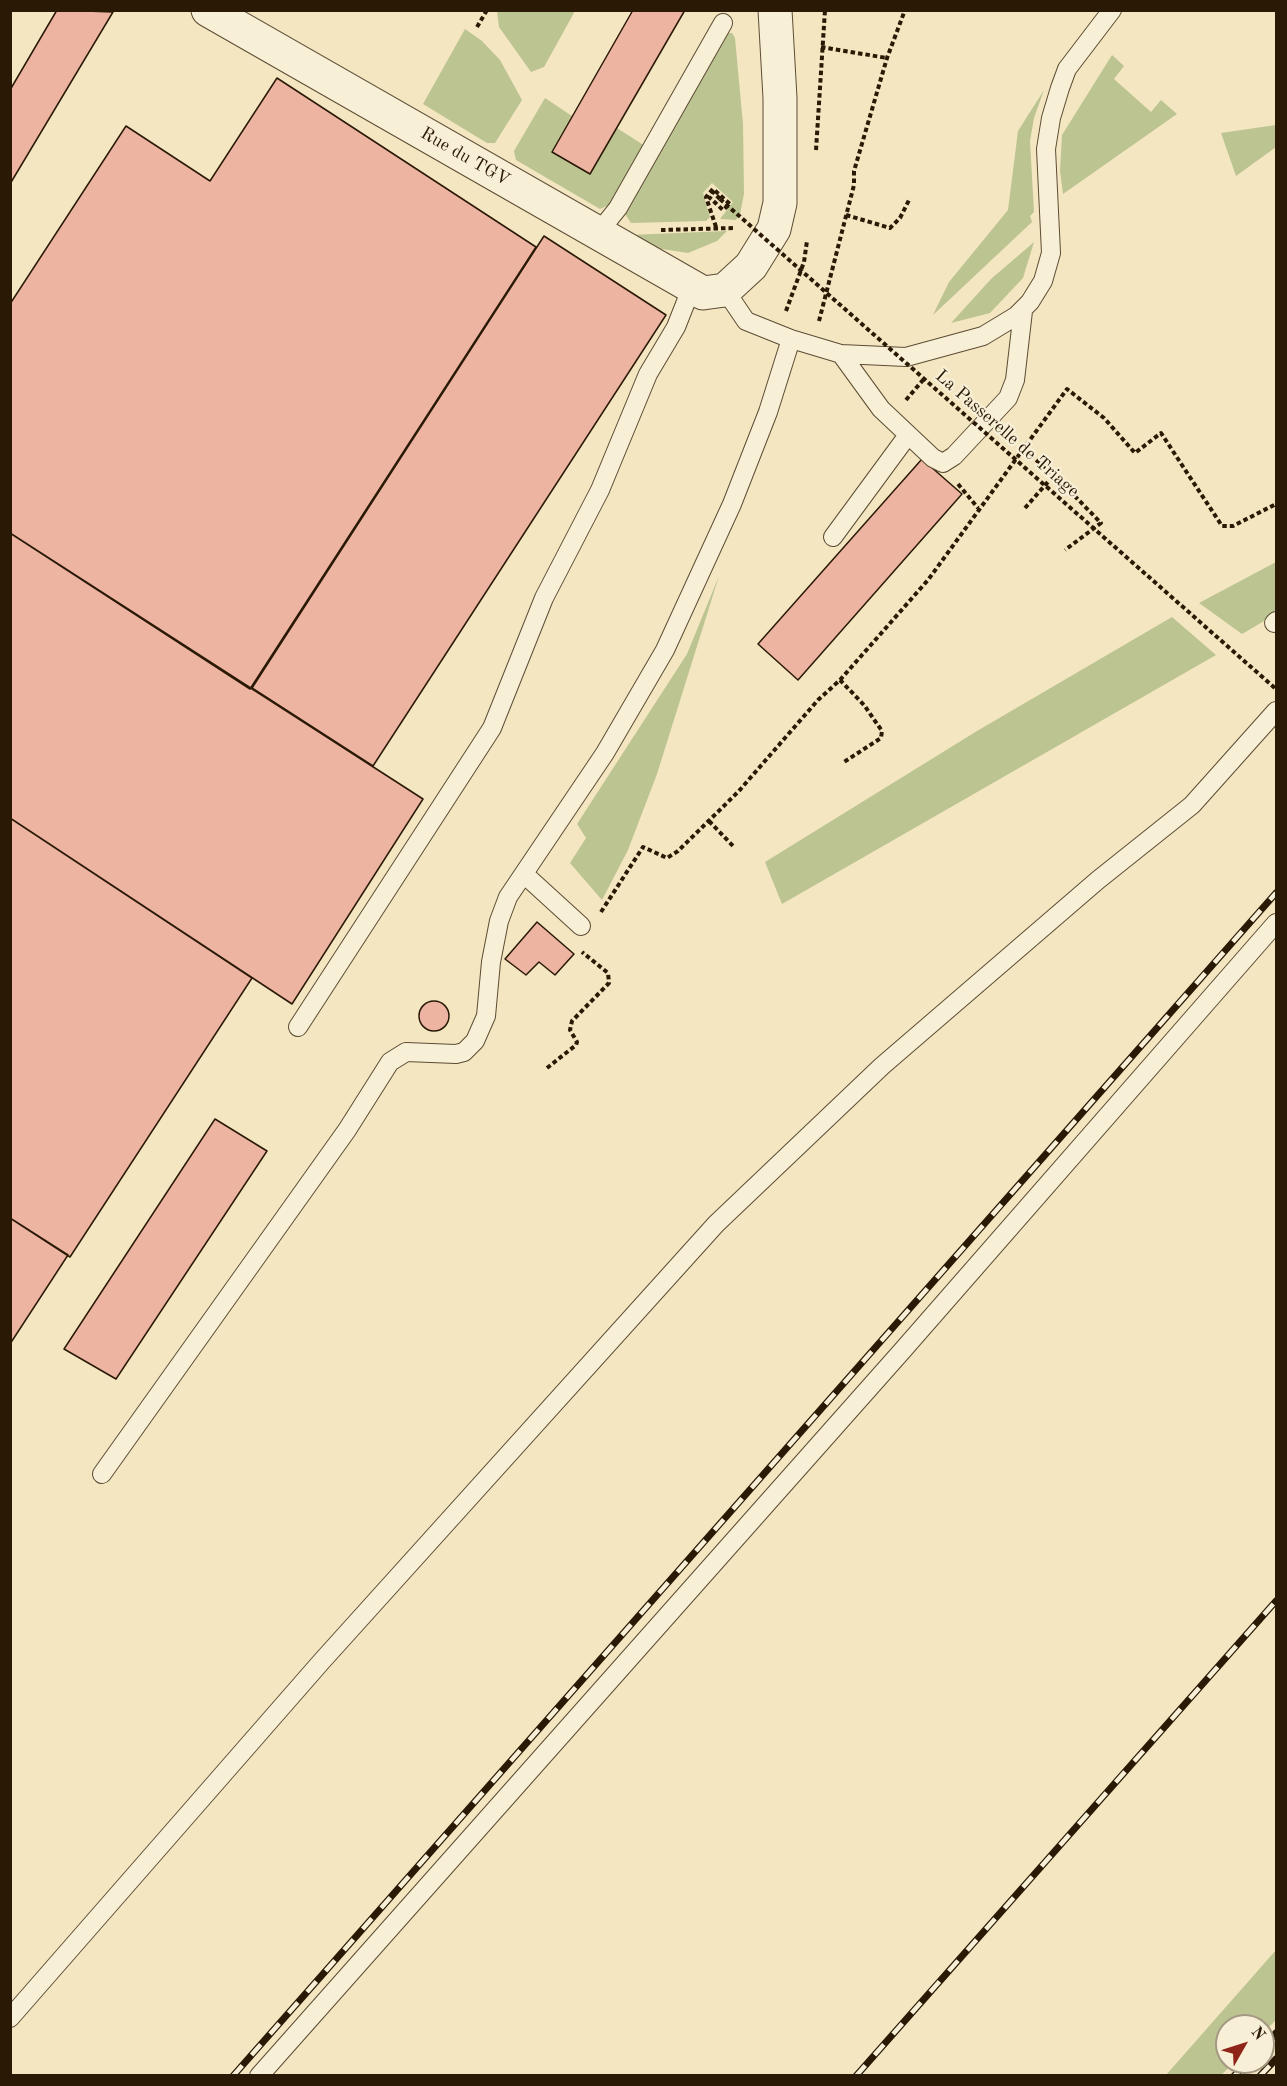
<!DOCTYPE html>
<html>
<head>
<meta charset="utf-8">
<style>
	body { margin:0 }
	#map { position:relative; width:1287px; height:2086px; overflow:hidden; background:#f4e6c1; font-family:"Old Standard TT",serif }
	canvas { display:block }
	.frame { position:absolute; inset:0; border:12px solid #291905; pointer-events:none }
	.north { position:absolute; left:1215px; top:2014px; width:60px; height:60px; box-sizing:border-box; background:#f8efd7; border:2px solid #a59983; border-radius:50%; rotate:51deg; font-size:16px; font-weight:700; line-height:24px; text-align:center; color:#291905 }
	.north::after { content:''; display:block; margin:auto; width:21px; height:27px; background:#8f2418; clip-path:polygon(50% 0,100% 100%,50% 72%,0 100%) }
</style>
</head>
<body>
<div id="map">
<canvas width="1287" height="2086"></canvas>
<div class="frame"></div>
<div class="north">N</div>
</div>
<script>
const g = document.querySelector('canvas').getContext('2d');
g.lineJoin = 'round';
function fill(path, color) { g.fillStyle = color; g.fill(path, 'evenodd'); }
const shape = rows => new Path2D(rows.map(r => 'M' + r).join(''));
function stroke(path, color, width, dash) { g.strokeStyle = color; g.lineWidth = width; g.lineCap = dash ? 'butt' : 'round'; g.setLineDash(dash || []); g.stroke(path); }
function drawText(font, color, halo, rows, align = 'center') {
  g.font = font + ' "Old Standard TT",serif'; g.lineWidth = 4.5; g.setLineDash([]); g.textBaseline = 'middle'; g.strokeStyle = halo; g.fillStyle = color; for (const [text, x, y, turn = 0] of rows) {
    g.save(); g.translate(x, y); g.rotate((+turn || 0) * Math.PI / 180); g.textAlign = isNaN(turn) ? turn : align; if (halo) g.strokeText(text, 0, 0); g.fillText(text, 0, 0); g.restore();
  }
}
const green = shape([
	[497,11,497,10,575,11,544,67,531,72,499,27],
	[465,29,482,41,500,60,522,100,495,143,487,143,423,104],
	[728,33,732,33,735,38,743,124,744,194,740,214,736,220,720,219,733,202,712,183,703,193,710,217,706,221,631,223,625,214],
	[1112,55,1124,66,1114,79,1151,112,1161,100,1177,114,1063,194,1060,171,1062,135],
	[1044,90,1034,118,1030,141,1034,212,1030,216,1032,222,933,315,949,282,1008,210,1018,131],
	[545,98,572,116,552,152,590,174,617,128,645,146,611,204,600,209,516,160,514,151],
	[1276,125,1276,147,1236,176,1221,133],
	[727,231,717,241,688,253,655,248,629,235],
	[1034,242,1023,278,990,313,951,323,991,279],
	[1276,562,1276,614,1242,634,1199,603],
	[719,576,657,774,628,850,602,900,570,863,586,838,577,824,687,654],
	[1172,617,1216,655,782,904,765,862,977,731],
	[1276,1950,1276,2020,1263,2033,1263,2026,1227,2026,1227,2062,1235,2062,1221,2075,1166,2075]
]);
const building = shape([
	[57,10,113,12,10,184,10,90,57,10],
	[633,10,685,10,590,174,552,152,633,10],
	[277,78,536,247,250,689,10,533,10,304,126,126,210,181,277,78],
	[544,236,666,315,373,766,252,688,544,236],
	[922,459,962,494,798,680,758,644,922,459],
	[10,533,423,799,292,1004,10,818,10,533],
	[10,818,252,978,70,1257,10,1218,10,818],
	[537,922,574,954,555,975,539,962,526,975,505,959,537,922],
	'419 1016a15 15 0 1 1 30 0a15 15 0 1 1-30 0Z',
	[215,1119,267,1151,116,1379,64,1349,215,1119],
	[10,1218,68,1255,10,1344,10,1218]
]);
const path = shape([
	[477,27,487,10],
	[821,47,887,58],
	[816,150,825,10],
	[846,215,890,228,900,218,910,198],
	[716,227,706,197,713,189,730,204,723,210,709,197,713,192,720,199],
	[661,230,734,228],
	[786,311,804,262,807,241],
	[819,321,854,185,854,171,887,58,905,10],
	[906,400,923,380],
	[1025,450,1063,484,1101,523,1065,550],
	[958,484,978,508],
	[1025,508,1054,475],
	[840,680,928,580,1067,389,1104,418,1135,453,1161,433,1222,526,1233,526,1276,504],
	[709,821,733,846],
	[601,912,643,847,667,858,678,851,738,792,818,700,840,680,864,705,882,731,881,738,844,762],
	[547,1068,576,1045,577,1042,570,1030,572,1021,609,983,608,973,582,952]
]);
const service = shape([
	[598,233,618,208,723,23],
	[725,290,746,321,791,339,841,354,906,357,983,336,1016,316,1030,302,1043,281,1051,253,1046,149,1051,118,1060,88,1067,69,1112,10],
	[841,354,881,409,933,458,943,463,954,456,1008,398,1015,380,1023,311],
	[833,537,908,435],
	[1274,623,1276,621],
	[524,874,581,926],
	[298,1027,492,728,544,598,600,490,648,374,676,327,691,289],
	[102,1474,347,1130,390,1062,406,1052,456,1054,464,1052,475,1041,486,1016,491,962,499,921,508,897,605,753,665,650,732,504,768,412,791,339],
	[10,2018,321,1662,716,1224,882,1066,1098,880,1192,805,1276,711],
	[259,2076,902,1351,1276,923]
]);
const minor = shape([
	[208,10,703,293,725,290,751,266,774,229,780,203,780,98,775,10]
]);
const rail = shape([
	[1263,2047,1276,2033],
	[233,2076,1276,893],
	[856,2076,1276,1601],
	[1234,2076,1248,2062],
	[1260,2076,1276,2059]
]);
const pathBridge = shape([
	[720,199,1276,689]
]);
const streetNames = [
	["Rue du TGV",465,157,30],
	["La Passerelle de Triage",1007,434,41]
];
fill(green, '#bcc492');
fill(building, '#edb4a1');
stroke(building, '#291905', 1.5);
stroke(service, '#5c4c34', 20);
stroke(minor, '#5c4c34', 35);
stroke(path, '#291905', 4, [4.5, 3]);
stroke(service, '#f8efd7', 18);
stroke(minor, '#f8efd7', 33);
stroke(rail, '#291905', 7);
stroke(rail, '#f8efd7', 4.5, [14]);
stroke(pathBridge, '#291905', 4, [4.5, 3]);
drawText('18px', '#291905', '#f8efd7', streetNames);
</script>
</body>
</html>
